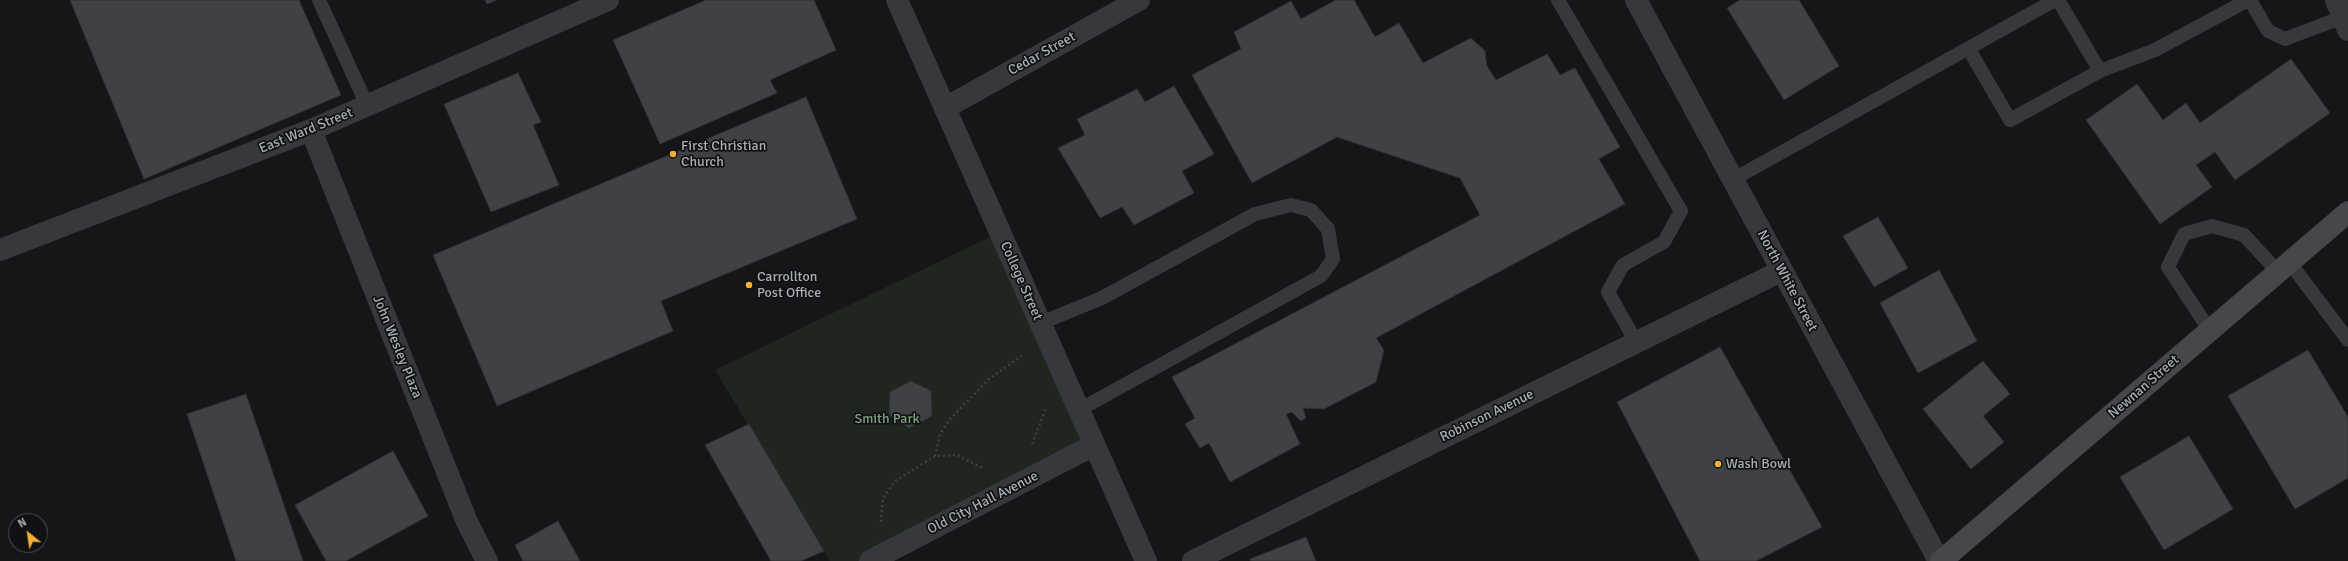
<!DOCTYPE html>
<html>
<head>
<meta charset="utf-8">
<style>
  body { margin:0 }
  #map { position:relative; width:2348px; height:561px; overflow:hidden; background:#161618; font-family:Signika,sans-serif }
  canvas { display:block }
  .north { position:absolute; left:8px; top:513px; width:40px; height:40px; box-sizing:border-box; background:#111113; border:1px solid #4d4f55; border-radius:50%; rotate:330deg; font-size:11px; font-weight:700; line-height:16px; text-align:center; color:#a8adb8 }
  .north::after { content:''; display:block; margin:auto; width:14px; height:18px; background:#f2b134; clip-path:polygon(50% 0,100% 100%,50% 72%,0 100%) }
</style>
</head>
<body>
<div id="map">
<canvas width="2348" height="561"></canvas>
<div class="north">N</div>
</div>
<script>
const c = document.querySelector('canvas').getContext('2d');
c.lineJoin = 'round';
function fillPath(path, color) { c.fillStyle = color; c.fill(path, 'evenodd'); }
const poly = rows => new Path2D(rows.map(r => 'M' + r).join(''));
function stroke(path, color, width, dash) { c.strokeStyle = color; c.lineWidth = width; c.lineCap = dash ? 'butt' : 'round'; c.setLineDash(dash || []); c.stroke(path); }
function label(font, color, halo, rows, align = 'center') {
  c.font = font + ' Signika,sans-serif'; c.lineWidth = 3.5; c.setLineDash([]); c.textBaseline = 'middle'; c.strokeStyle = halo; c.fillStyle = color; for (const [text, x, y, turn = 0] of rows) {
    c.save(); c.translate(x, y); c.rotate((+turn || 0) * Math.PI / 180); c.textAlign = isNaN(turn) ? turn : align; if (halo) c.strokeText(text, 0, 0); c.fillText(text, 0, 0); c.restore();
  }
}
fillPath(poly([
  [1000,232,1094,445,870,561,830,561,715,370]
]), '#1e261f');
const building = poly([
  [70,0,299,0,341,95,144,179,70,0],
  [485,0,497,0,487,4,485,0],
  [706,0,814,0,836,50,770,80,777,93,660,144,613,40,706,0],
  [1336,0,1354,0,1375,37,1399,23,1423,63,1471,38,1485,51,1487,66,1496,80,1547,54,1560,75,1575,68,1620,147,1599,159,1625,204,1376,338,1384,350,1376,382,1324,409,1303,408,1306,418,1301,421,1292,412,1286,414,1300,444,1230,482,1209,443,1200,448,1185,424,1195,418,1172,377,1480,215,1460,178,1337,137,1252,183,1192,75,1241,49,1234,32,1291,1,1301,19,1336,0],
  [1740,0,1799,0,1839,66,1784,100,1727,8,1740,0],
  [2291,59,2330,113,2235,180,2215,152,2196,165,2212,187,2160,224,2086,120,2137,84,2163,120,2186,103,2200,123,2291,59],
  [518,73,541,122,533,125,559,185,491,212,444,104,518,73],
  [1174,86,1214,154,1182,171,1194,193,1134,225,1122,207,1100,218,1058,148,1085,135,1077,119,1137,89,1145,102,1174,86],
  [806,97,857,219,661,301,673,331,497,406,433,255,806,97],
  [1878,217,1908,268,1874,287,1843,236,1878,217],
  [1939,270,1977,341,1918,373,1880,303,1939,270],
  [1720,347,1822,527,1756,561,1700,561,1617,402,1720,347],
  [2308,350,2348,417,2348,478,2295,509,2228,396,2308,350],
  [1983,361,2010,394,1983,416,2004,442,1971,469,1923,409,1983,361],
  [911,381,931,391,932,416,909,428,889,415,890,392,911,381],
  [246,394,303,561,236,561,187,414,246,394],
  [749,424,824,551,801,561,771,561,705,445,749,424],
  [2189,436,2233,509,2164,550,2120,477,2189,436],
  [393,451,428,516,346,561,326,561,295,505,393,451],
  [558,521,580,561,523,561,515,545,558,521],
  [1306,537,1316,561,1251,561,1250,559,1306,537]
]);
fillPath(building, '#404145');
stroke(building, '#303034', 1);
stroke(poly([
  [1032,444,1046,408],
  [935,456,940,434,950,419,988,380,1024,354],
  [881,522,883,498,895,481,935,456,957,455,984,469]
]), '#3d3f44', 2.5, [2, 3]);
stroke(poly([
  [319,0,367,105],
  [1558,0,1681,211,1664,242,1623,265,1608,292,1636,342],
  [2058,0,2100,71],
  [2250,0,2268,31,2285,39,2343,17],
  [1968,48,2010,120,2100,71,2155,50,2248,0],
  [1732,180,2055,0],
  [2290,263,2348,340],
  [1041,323,1102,298,1255,214,1291,205,1311,210,1328,229,1333,259,1321,276,1079,410],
  [2210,331,2168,267,2184,234,2212,226,2244,235,2278,272]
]), '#37383d', 14);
stroke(poly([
  [897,0,1146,561],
  [2336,0,2348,30],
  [945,108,1139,0],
  [311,130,467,522,487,561],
  [0,250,311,130,608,0],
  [870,561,1094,445],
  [1193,561,1781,271]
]), '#37383d', 22);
stroke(poly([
  [1636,0,1939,561]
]), '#37383d', 22);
stroke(poly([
  [1941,561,2348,212]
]), '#45474d', 22);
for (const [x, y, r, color] of [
  [673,154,4,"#f2b134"],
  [749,285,4,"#f2b134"],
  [1718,464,4,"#f2b134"]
]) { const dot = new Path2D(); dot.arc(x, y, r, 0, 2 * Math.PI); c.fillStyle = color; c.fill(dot); stroke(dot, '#111113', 1.5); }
label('14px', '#a8adb8', '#111113', [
  ["Cedar Street",1042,54,-29],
  ["East Ward Street",306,131,-22],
  ["College Street",1021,281,66],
  ["North White Street",1787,281,62],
  ["John Wesley Plaza",397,347,68],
  ["Newnan Street",2144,387,-41],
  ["Robinson Avenue",1487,416,-26],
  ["Old City Hall Avenue",983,503,-27]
]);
label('14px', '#a8adb8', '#111113', [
  ["First Christian",681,146],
  ["Church",681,162],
  ["Carrollton",757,277],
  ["Post Office",757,293],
  ["Wash Bowl",1726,464]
], 'left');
label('14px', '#7fa381', '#111113', [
  ["Smith Park",887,419]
]);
</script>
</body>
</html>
